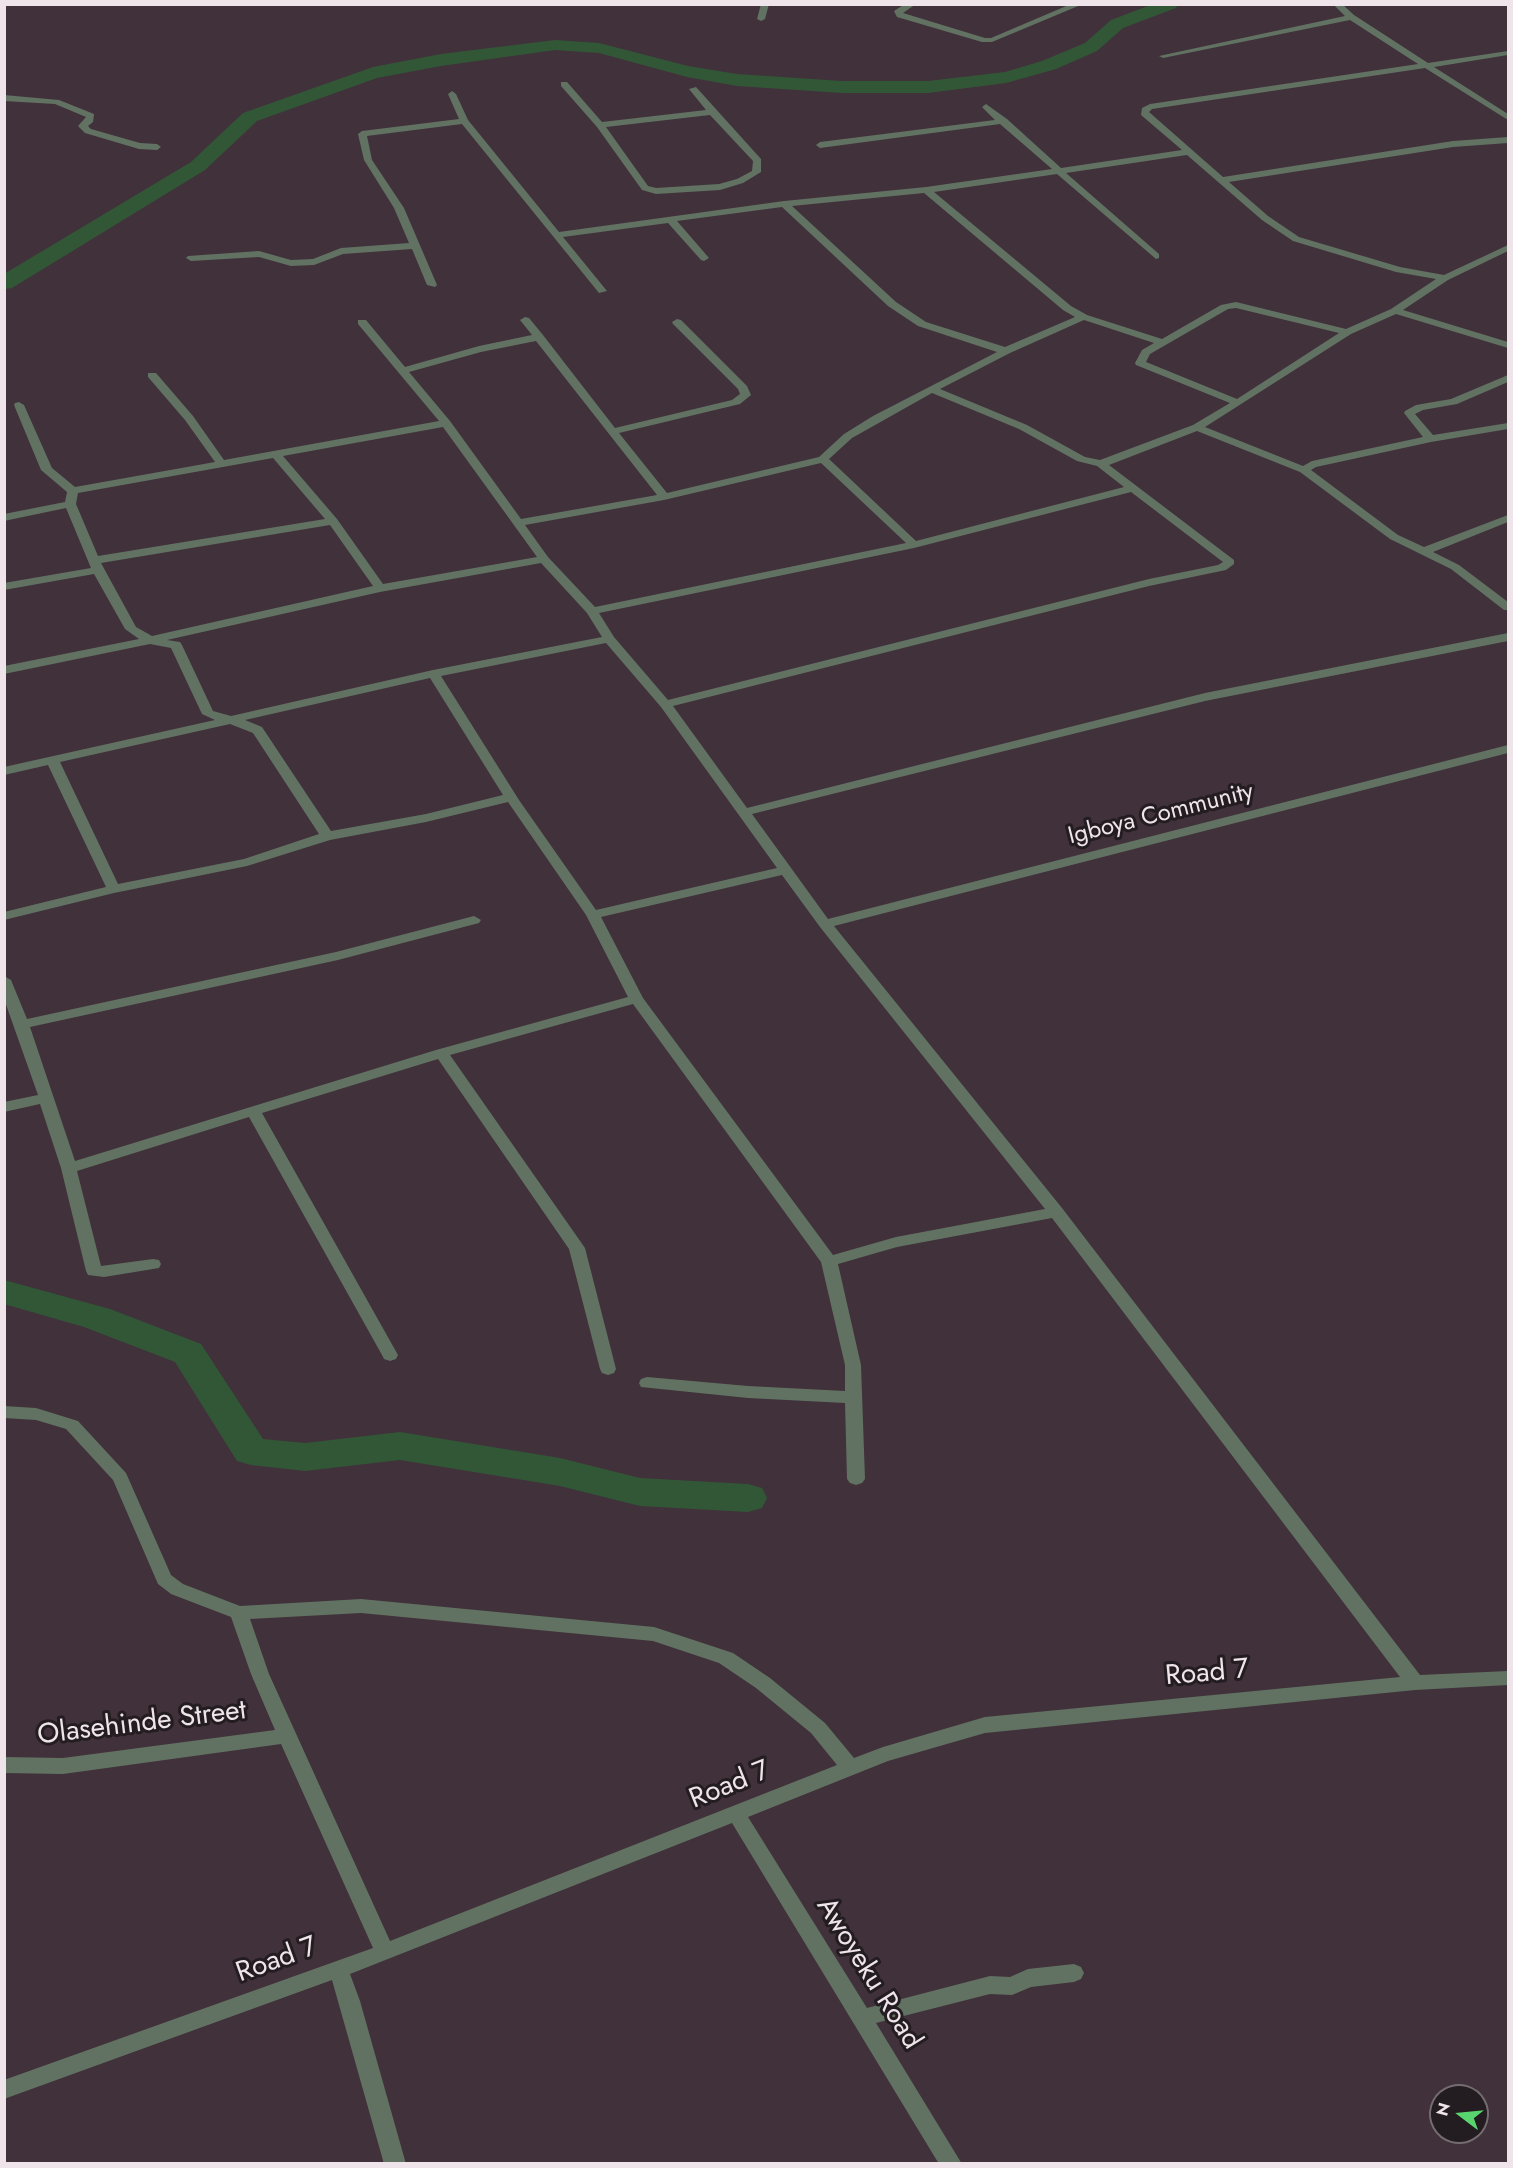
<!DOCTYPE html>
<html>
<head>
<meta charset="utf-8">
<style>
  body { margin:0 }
  #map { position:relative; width:1513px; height:2168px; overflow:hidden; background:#41313b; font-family:Jost,sans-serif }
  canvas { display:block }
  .frame { position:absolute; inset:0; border:6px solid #eee4ea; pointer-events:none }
  .north { position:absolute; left:1429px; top:2084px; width:60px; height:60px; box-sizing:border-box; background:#231c20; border:2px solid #746c71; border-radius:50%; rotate:286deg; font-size:16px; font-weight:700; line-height:24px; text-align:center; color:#eee4ea }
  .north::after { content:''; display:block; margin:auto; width:21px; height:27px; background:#59d56f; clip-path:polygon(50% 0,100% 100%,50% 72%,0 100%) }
</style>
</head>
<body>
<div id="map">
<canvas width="1513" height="2168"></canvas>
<div class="frame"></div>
<div class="north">N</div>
</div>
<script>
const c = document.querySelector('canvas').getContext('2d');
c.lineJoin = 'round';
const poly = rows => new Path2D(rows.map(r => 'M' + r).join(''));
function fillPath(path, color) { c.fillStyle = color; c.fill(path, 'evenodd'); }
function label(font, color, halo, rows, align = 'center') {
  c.font = font + ' Jost,sans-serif'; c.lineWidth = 6; c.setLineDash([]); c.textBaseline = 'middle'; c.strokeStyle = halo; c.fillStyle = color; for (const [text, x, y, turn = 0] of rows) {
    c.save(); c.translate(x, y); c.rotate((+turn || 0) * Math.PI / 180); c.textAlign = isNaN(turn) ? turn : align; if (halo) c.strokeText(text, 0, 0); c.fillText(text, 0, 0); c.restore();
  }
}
fillPath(poly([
  [1153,4,1178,4,1176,8,1123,28,1097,51,1056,69,1006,83,928,93,842,93,737,86,687,77,599,53,555,50,441,66,377,78,257,121,205,170,12,288,4,289,4,274,191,162,243,113,373,67,441,54,555,40,599,43,688,66,737,74,842,81,928,81,1005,72,1042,61,1085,43,1111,20,1153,4],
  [4,1280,110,1309,201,1344,263,1439,305,1443,400,1432,560,1458,640,1478,748,1484,762,1488,767,1498,762,1508,748,1512,640,1506,560,1486,400,1460,305,1471,251,1465,237,1461,175,1362,84,1327,4,1304,4,1280]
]), '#325737');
fillPath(poly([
  [4,95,59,100,94,114,93,122,88,126,91,129,140,143,157,144,161,147,157,150,139,149,85,133,78,126,86,117,55,104,4,101,4,95]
]), '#617262');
fillPath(poly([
  [761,4,769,4,765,19,761,21,757,19,761,4],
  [905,4,916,4,903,13,985,38,991,38,1071,4,1083,4,992,42,982,42,897,17,894,11,905,4],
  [1333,4,1342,4,1354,15,1428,63,1508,51,1508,55,1434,67,1508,114,1508,120,1425,68,1152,109,1149,112,1223,177,1453,141,1508,137,1508,143,1453,147,1229,182,1268,216,1299,237,1400,267,1444,275,1508,245,1508,251,1448,280,1403,310,1508,342,1508,348,1396,314,1351,334,1205,427,1303,466,1312,461,1423,437,1404,413,1405,411,1416,405,1451,399,1508,375,1508,382,1457,404,1423,410,1415,414,1433,435,1508,423,1508,429,1431,442,1316,467,1311,470,1398,535,1424,547,1508,515,1508,522,1433,552,1459,565,1508,602,1508,610,1504,610,1451,569,1390,539,1300,472,1197,431,1109,465,1234,560,1234,564,1226,570,1149,586,673,706,747,808,1205,693,1508,633,1508,641,1205,701,752,814,828,919,1508,745,1508,753,834,926,1062,1208,1420,1675,1508,1671,1508,1685,1415,1690,985,1733,888,1761,748,1817,867,2008,990,1976,1010,1977,1028,1969,1074,1964,1081,1967,1084,1973,1081,1979,1074,1982,1031,1987,1012,1995,990,1994,876,2023,962,2164,939,2164,732,1823,350,1974,360,2001,406,2164,384,2164,332,1980,4,2099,4,2080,373,1948,281,1744,63,1774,4,1773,4,1757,63,1758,275,1730,251,1674,231,1617,171,1594,158,1584,113,1480,66,1429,36,1420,4,1418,4,1406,36,1408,78,1421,126,1473,171,1575,183,1584,240,1606,361,1599,654,1627,733,1653,770,1678,825,1723,854,1758,883,1747,985,1717,1400,1677,1052,1218,897,1247,838,1264,861,1365,865,1479,862,1483,856,1485,850,1483,847,1479,845,1403,748,1398,641,1387,639,1383,641,1379,647,1377,748,1386,845,1391,845,1365,821,1262,633,1004,450,1055,585,1248,616,1369,614,1373,608,1375,602,1373,600,1369,569,1249,438,1059,262,1113,398,1355,396,1359,390,1361,384,1359,382,1355,249,1117,77,1171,101,1266,153,1259,159,1260,161,1264,159,1268,153,1269,104,1277,88,1275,86,1271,61,1168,40,1104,4,1112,4,1102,38,1095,4,999,4,976,11,980,27,1019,336,952,474,916,481,920,479,923,338,960,30,1027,75,1161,436,1050,628,997,586,915,508,802,426,822,330,840,247,866,114,893,4,920,4,912,106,887,48,765,4,775,4,767,215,720,202,714,171,648,150,644,4,674,4,666,139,639,125,629,94,574,4,590,4,583,91,568,66,508,4,521,4,514,65,502,67,492,41,470,14,405,15,403,19,402,24,405,52,468,75,487,215,462,185,420,148,377,148,373,156,373,193,416,224,460,439,421,358,324,358,320,366,320,405,367,479,346,532,335,520,320,525,317,529,318,543,335,615,428,732,400,740,394,738,389,673,324,672,322,677,319,681,320,747,386,751,395,740,404,619,433,667,493,819,457,844,434,873,416,997,352,918,326,888,306,782,207,677,221,709,258,704,261,701,260,668,223,563,237,607,291,599,293,462,124,367,136,372,160,404,208,437,285,435,287,427,285,412,249,343,254,314,265,291,266,259,257,191,261,186,258,188,256,259,251,291,260,313,259,341,248,409,243,394,208,364,160,358,134,362,131,459,119,448,94,452,91,456,94,468,120,559,232,784,201,926,187,1052,169,1000,124,820,148,816,145,820,142,995,120,982,107,986,104,1007,119,1061,168,1182,150,1141,115,1142,108,1150,104,1418,64,1350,20,1163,58,1159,56,1345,16,1333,4],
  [1187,155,1262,220,1293,241,1396,272,1436,279,1391,309,1346,329,1236,302,1221,305,1162,339,1087,315,1071,306,934,192,1057,174,1156,259,1159,258,1159,254,1066,173,1187,155],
  [924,193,1063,310,1075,317,1005,347,926,322,896,302,792,206,924,193],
  [1236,308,1339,333,1237,399,1146,362,1150,354,1228,309,1236,308],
  [1084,320,1154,343,1142,350,1135,363,1136,365,1230,403,1193,425,1100,460,1085,457,1027,425,940,389,1010,353,1084,320],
  [536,341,657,495,521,519,450,421,409,372,481,352,536,341],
  [932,393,1019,429,1077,461,1097,466,1124,487,916,541,829,459,852,438,932,393],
  [443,427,537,557,383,584,337,519,283,456,443,427],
  [273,458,325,519,98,556,76,504,78,493,273,458],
  [821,463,906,543,595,607,548,557,525,525,664,500,821,463],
  [1131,492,1223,562,1218,565,1149,579,668,700,614,637,599,613,914,548,1131,492],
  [330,525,373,586,152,636,136,627,101,563,330,525],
  [541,563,587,613,602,637,433,670,231,716,213,711,182,645,180,642,167,640,380,592,541,563],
  [606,643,661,707,777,868,596,910,519,800,441,676,606,643],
  [430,678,503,795,426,814,331,831,262,727,245,720,430,678],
  [230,724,253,733,319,834,244,859,118,884,60,762,230,724],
  [782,875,820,927,1045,1209,896,1237,833,1255,643,998,601,917,782,875],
  [361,1613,653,1641,719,1663,756,1688,811,1733,837,1765,390,1941,269,1674,250,1619,361,1613],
  [561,82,567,82,602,122,706,110,689,89,696,87,761,159,761,172,743,183,720,190,656,194,642,190,597,127,561,86,561,82],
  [710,115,753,161,752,171,737,179,719,184,656,188,648,186,606,127,710,115]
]), '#617262');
label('24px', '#eee4ea', '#231c20', [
  ["Igboya Community",1161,815,-14]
]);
label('28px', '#eee4ea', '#231c20', [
  ["Road 7",1207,1674,-5],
  ["Olasehinde Street",142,1724,-7],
  ["Road 7",730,1786,-22],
  ["Road 7",277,1961,-20],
  ["Awoyeku Road",868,1974,58]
]);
</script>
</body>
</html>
